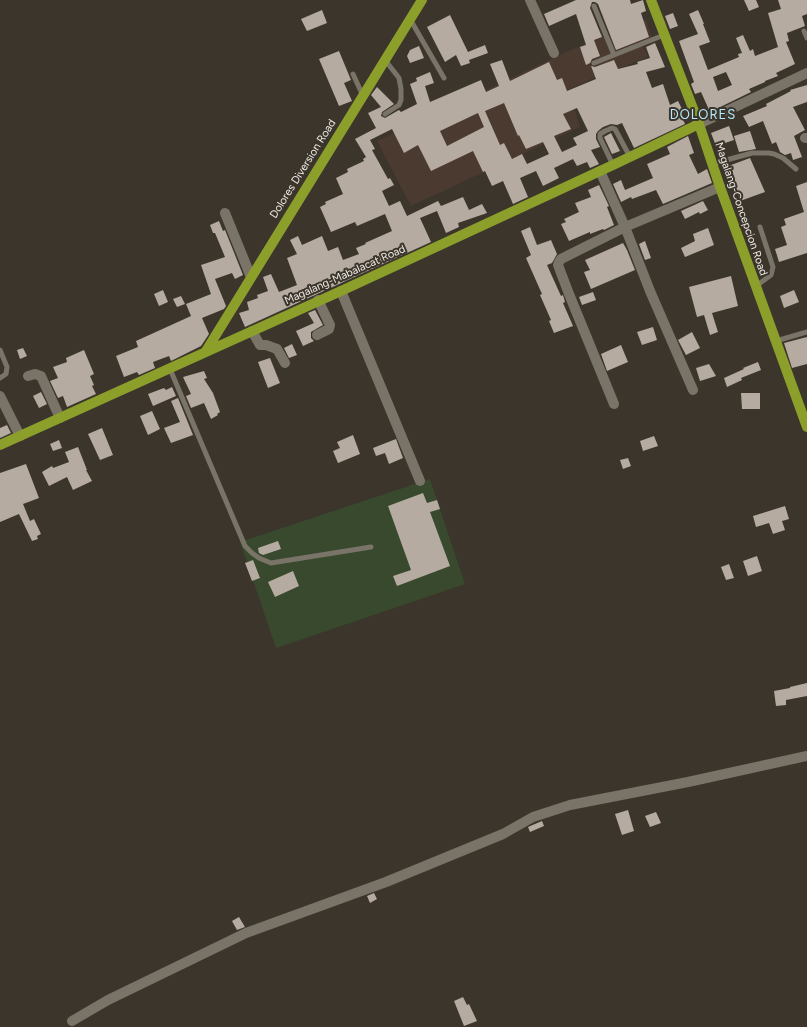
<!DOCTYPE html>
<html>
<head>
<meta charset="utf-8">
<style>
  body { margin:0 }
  canvas { display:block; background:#3b352b }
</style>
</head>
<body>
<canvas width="807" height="1027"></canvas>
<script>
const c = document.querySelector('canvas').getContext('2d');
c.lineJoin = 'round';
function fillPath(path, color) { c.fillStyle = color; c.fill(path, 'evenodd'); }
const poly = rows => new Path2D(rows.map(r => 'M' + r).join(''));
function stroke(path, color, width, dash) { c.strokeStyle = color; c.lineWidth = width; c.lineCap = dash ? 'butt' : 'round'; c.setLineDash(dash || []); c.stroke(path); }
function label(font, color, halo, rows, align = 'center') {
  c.font = font + ' Figtree,sans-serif'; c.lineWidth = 4; c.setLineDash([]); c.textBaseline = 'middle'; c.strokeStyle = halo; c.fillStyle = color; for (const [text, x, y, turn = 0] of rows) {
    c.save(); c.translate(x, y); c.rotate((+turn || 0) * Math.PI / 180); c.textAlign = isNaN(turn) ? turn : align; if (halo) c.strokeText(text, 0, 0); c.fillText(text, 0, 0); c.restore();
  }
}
fillPath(poly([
  [646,20,653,41,643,46,648,57,589,80,568,90,580,127,411,206,377,141,573,49]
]), '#4b3a30');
fillPath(poly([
  [430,479,465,584,276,648,240,542]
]), '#38492d');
fillPath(poly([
  [576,0,630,0,631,4,643,0,646,11,641,13,649,37,616,50,598,4,595,2,592,2,590,8,602,37,594,40,600,56,592,59,590,63,586,65,580,47,586,45,576,14,549,26,544,14],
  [744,0,756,0,759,7,749,11],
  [778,0,807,0,807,14,802,16,805,26,787,33,789,41,786,42,795,64,776,73,778,76,765,81,765,82,749,89,751,92,710,112,701,92,695,94,691,84,694,82,679,41,698,34,689,14,698,10,704,24,703,24,710,42,699,46,708,70,739,57,738,54,742,53,736,38,743,35,750,51,753,49,755,56,778,47,768,13,781,9],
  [726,72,732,85,718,91,713,77],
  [322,10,327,23,307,31,301,19],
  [673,13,678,26,670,29,665,16],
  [450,15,468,52,485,45,488,53,469,60,470,63,461,66,456,55,445,62,427,27],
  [655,43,665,67,646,72,652,88,663,84,670,105,678,101,683,111,680,113,685,124,634,148,622,123,617,125,611,124,603,127,598,131,596,134,596,139,600,147,591,150,599,164,590,168,587,162,577,166,573,159,554,168,559,178,543,186,536,171,520,178,528,197,513,204,503,181,492,186,485,171,483,172,473,151,431,171,418,145,404,153,392,129,370,140,375,149,372,150,388,179,390,178,394,185,382,191,389,206,400,201,407,216,438,201,441,206,463,197,469,210,482,204,487,213,458,223,459,227,446,233,437,211,420,218,431,242,245,327,239,313,249,310,247,302,258,298,257,295,268,291,263,277,271,274,279,292,297,285,287,258,297,254,290,240,298,236,302,245,322,236,328,251,338,247,343,260,359,254,356,248,366,244,365,243,392,231,385,214,357,226,355,222,331,232,320,207,326,204,325,202,343,194,336,178,348,172,347,169,364,161,363,159,366,157,355,139,376,128,368,113,381,107,371,95,377,87,394,104,382,112,381,116,385,118,399,110,401,112,417,104,410,84,417,81,416,78,430,72,434,83,425,86,430,102,481,80,486,92,499,86,490,64,502,60,510,81,549,62,557,80,562,78,567,91,596,79,591,66,595,67,614,60,618,69,638,64,637,62,650,58,646,47],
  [504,103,518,136,519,135,526,149,543,142,549,154,527,164,522,154,512,159,504,143,500,145,485,111],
  [577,108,588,131,573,138,577,145,562,152,554,136,571,129,563,114],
  [478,113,484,127,447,146,440,131],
  [419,46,424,58,410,63,407,56,410,50],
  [339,51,351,80,344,83,352,101,339,106,319,59],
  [807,85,807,102,793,107,805,130,794,136,802,157,793,160,791,153,785,155,780,152,776,142,772,144,763,121,749,127,743,116,767,106,766,104,791,91,790,90],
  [729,126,734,140,716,146,711,133],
  [750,131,756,149,739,152,734,136],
  [611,133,620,151,612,154,604,137],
  [688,136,694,153,689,155,698,174,707,169,712,183,663,204,656,190,632,199,631,197,621,202,613,184,621,180,625,190,653,178,647,164,670,154,667,147],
  [750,158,765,192,740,201,733,182,729,184,723,168],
  [807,182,807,253,779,262,775,249,787,245,781,227,786,225,784,219,804,212,796,186],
  [599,185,609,206,607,207,614,225,604,230,603,229,590,234,590,232,569,241,561,224,566,222,564,219,579,212,575,203,591,197,588,190],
  [703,201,708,210,700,214,699,212,685,219,681,211],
  [219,221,223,231,225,230,243,275,235,279,232,273,215,279,226,306,224,309,202,318,209,334,201,346,171,361,169,356,153,362,155,368,139,375,137,372,124,377,116,356,138,347,136,341,191,316,186,304,211,294,201,265,225,257,215,233,213,233,210,225],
  [530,227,537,245,551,240,557,254,552,263,547,265,561,296,563,295,565,302,563,303,573,326,554,333,549,321,551,320,540,295,542,294,526,258,531,255,521,231],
  [708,228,714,245,685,257,681,248,695,241,693,234],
  [645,241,651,258,645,260,639,244],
  [623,243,627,250,635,270,591,289,584,272,590,270,585,260],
  [731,276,738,306,712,313,718,332,710,335,704,315,697,317,689,287],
  [163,290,168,302,159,306,154,294],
  [794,290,799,302,784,308,780,296],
  [593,292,596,300,582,305,579,297],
  [181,296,185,304,177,307,173,299],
  [315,310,323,325,311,332,311,338,314,341,303,346,296,331,314,323,308,313],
  [653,327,657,340,642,345,637,332],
  [692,332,700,348,686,355,678,340],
  [807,337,807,364,792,368,784,343],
  [292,344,297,355,289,358,284,348],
  [621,345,628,362,607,371,601,354],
  [23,348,27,356,20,359,17,350],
  [84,350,94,374,90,376,94,385,92,386,96,394,67,407,63,396,58,398,50,381,58,378,53,367,67,362,66,358],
  [270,358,280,383,268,388,258,362],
  [758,362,761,370,741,378,742,380,727,387,724,378,744,369,743,368],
  [709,364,716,376,700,381,696,368],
  [204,371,207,378,204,379,213,393,220,412,217,414,218,415,211,419,204,403,191,408,186,396,191,394,183,377],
  [172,387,176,396,153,406,148,394,164,388,166,390],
  [41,392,47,404,39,408,33,396],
  [741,393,760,393,760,409,742,409],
  [178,398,193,435,171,443,164,428,180,422,171,401],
  [152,411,160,429,148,435,140,416],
  [7,425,11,433,0,438,0,428],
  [102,428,113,455,100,460,88,434],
  [353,435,360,454,338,463,333,451,340,448,337,442],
  [654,436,658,446,643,451,640,441],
  [396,439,403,458,389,464,385,453,376,456,373,448],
  [59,440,62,448,53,451,50,444],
  [78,447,87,470,86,470,92,481,73,490,67,477,49,486,42,472,52,466,53,468,69,462,65,452],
  [628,458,631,466,623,469,620,460],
  [26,464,39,498,23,504,30,521,34,519,41,534,37,536,38,539,32,541,19,514,0,522,0,473],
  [423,493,427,503,437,500,440,509,430,512,450,566,397,586,393,576,411,570,388,506],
  [785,506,789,519,782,521,785,530,773,534,769,523,756,527,753,516],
  [278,541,281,549,263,555,259,553,258,548],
  [757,556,762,571,748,576,743,561],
  [253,560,260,578,252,581,245,563],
  [729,564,734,578,726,580,721,567],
  [293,571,299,586,275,597,268,582],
  [807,683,807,696,786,700,786,705,776,706,774,691,790,688,790,687],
  [628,810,634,831,622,835,615,814],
  [656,812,661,823,650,827,645,816],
  [542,821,544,826,530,832,528,827],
  [374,893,377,899,370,903,367,896],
  [239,917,245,927,237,930,232,921],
  [463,997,467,1005,469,1004,477,1021,464,1026,454,1001]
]), '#b5aba1');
stroke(poly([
  [594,6,614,55],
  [410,19,444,78],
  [804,31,807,38],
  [385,60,399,78,401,89,401,100,399,105,385,114],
  [594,63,664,35],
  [353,74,363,96],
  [712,164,752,153,769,153,774,154,783,158,796,169],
  [613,165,600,138,600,134,605,131,612,128,615,129,630,157],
  [756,286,771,275,773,267,760,227],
  [776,341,807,332],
  [0,350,7,367,6,374,0,378],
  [170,369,245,546,252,553,259,558,271,563,371,547]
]), '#797368', 5);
stroke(poly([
  [530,0,554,53],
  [805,138,807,138],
  [600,171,625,227,650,291,693,390],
  [225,213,251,277],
  [341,291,420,481],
  [252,331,260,345,266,345,277,349,285,363],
  [317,335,329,329,330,325,318,300],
  [28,376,35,374,41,376,60,418],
  [0,396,20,436],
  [614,404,569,294,558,265,559,262,561,259,625,227,720,187],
  [72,1021,108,1000,246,933,386,882,503,834,533,817,570,805,688,782,807,756]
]), '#797368', 10);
stroke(poly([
  [699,124,807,73]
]), '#797368', 10);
stroke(poly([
  [651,0,699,124,720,187,807,427],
  [206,351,422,0],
  [0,445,341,291,613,165,699,124]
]), '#8c9f2b', 10);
label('11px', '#efebe5', '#3b352b', [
  ["Dolores Diversion Road",303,169,-58],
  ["Magalang-Concepcion Road",741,209,71],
  ["Magalang-Mabalacat Road",345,275,-24]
]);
c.letterSpacing = '1px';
label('13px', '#b3e9fb', '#3b352b', [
  ["DOLORES",703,115]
]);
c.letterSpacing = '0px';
</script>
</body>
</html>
